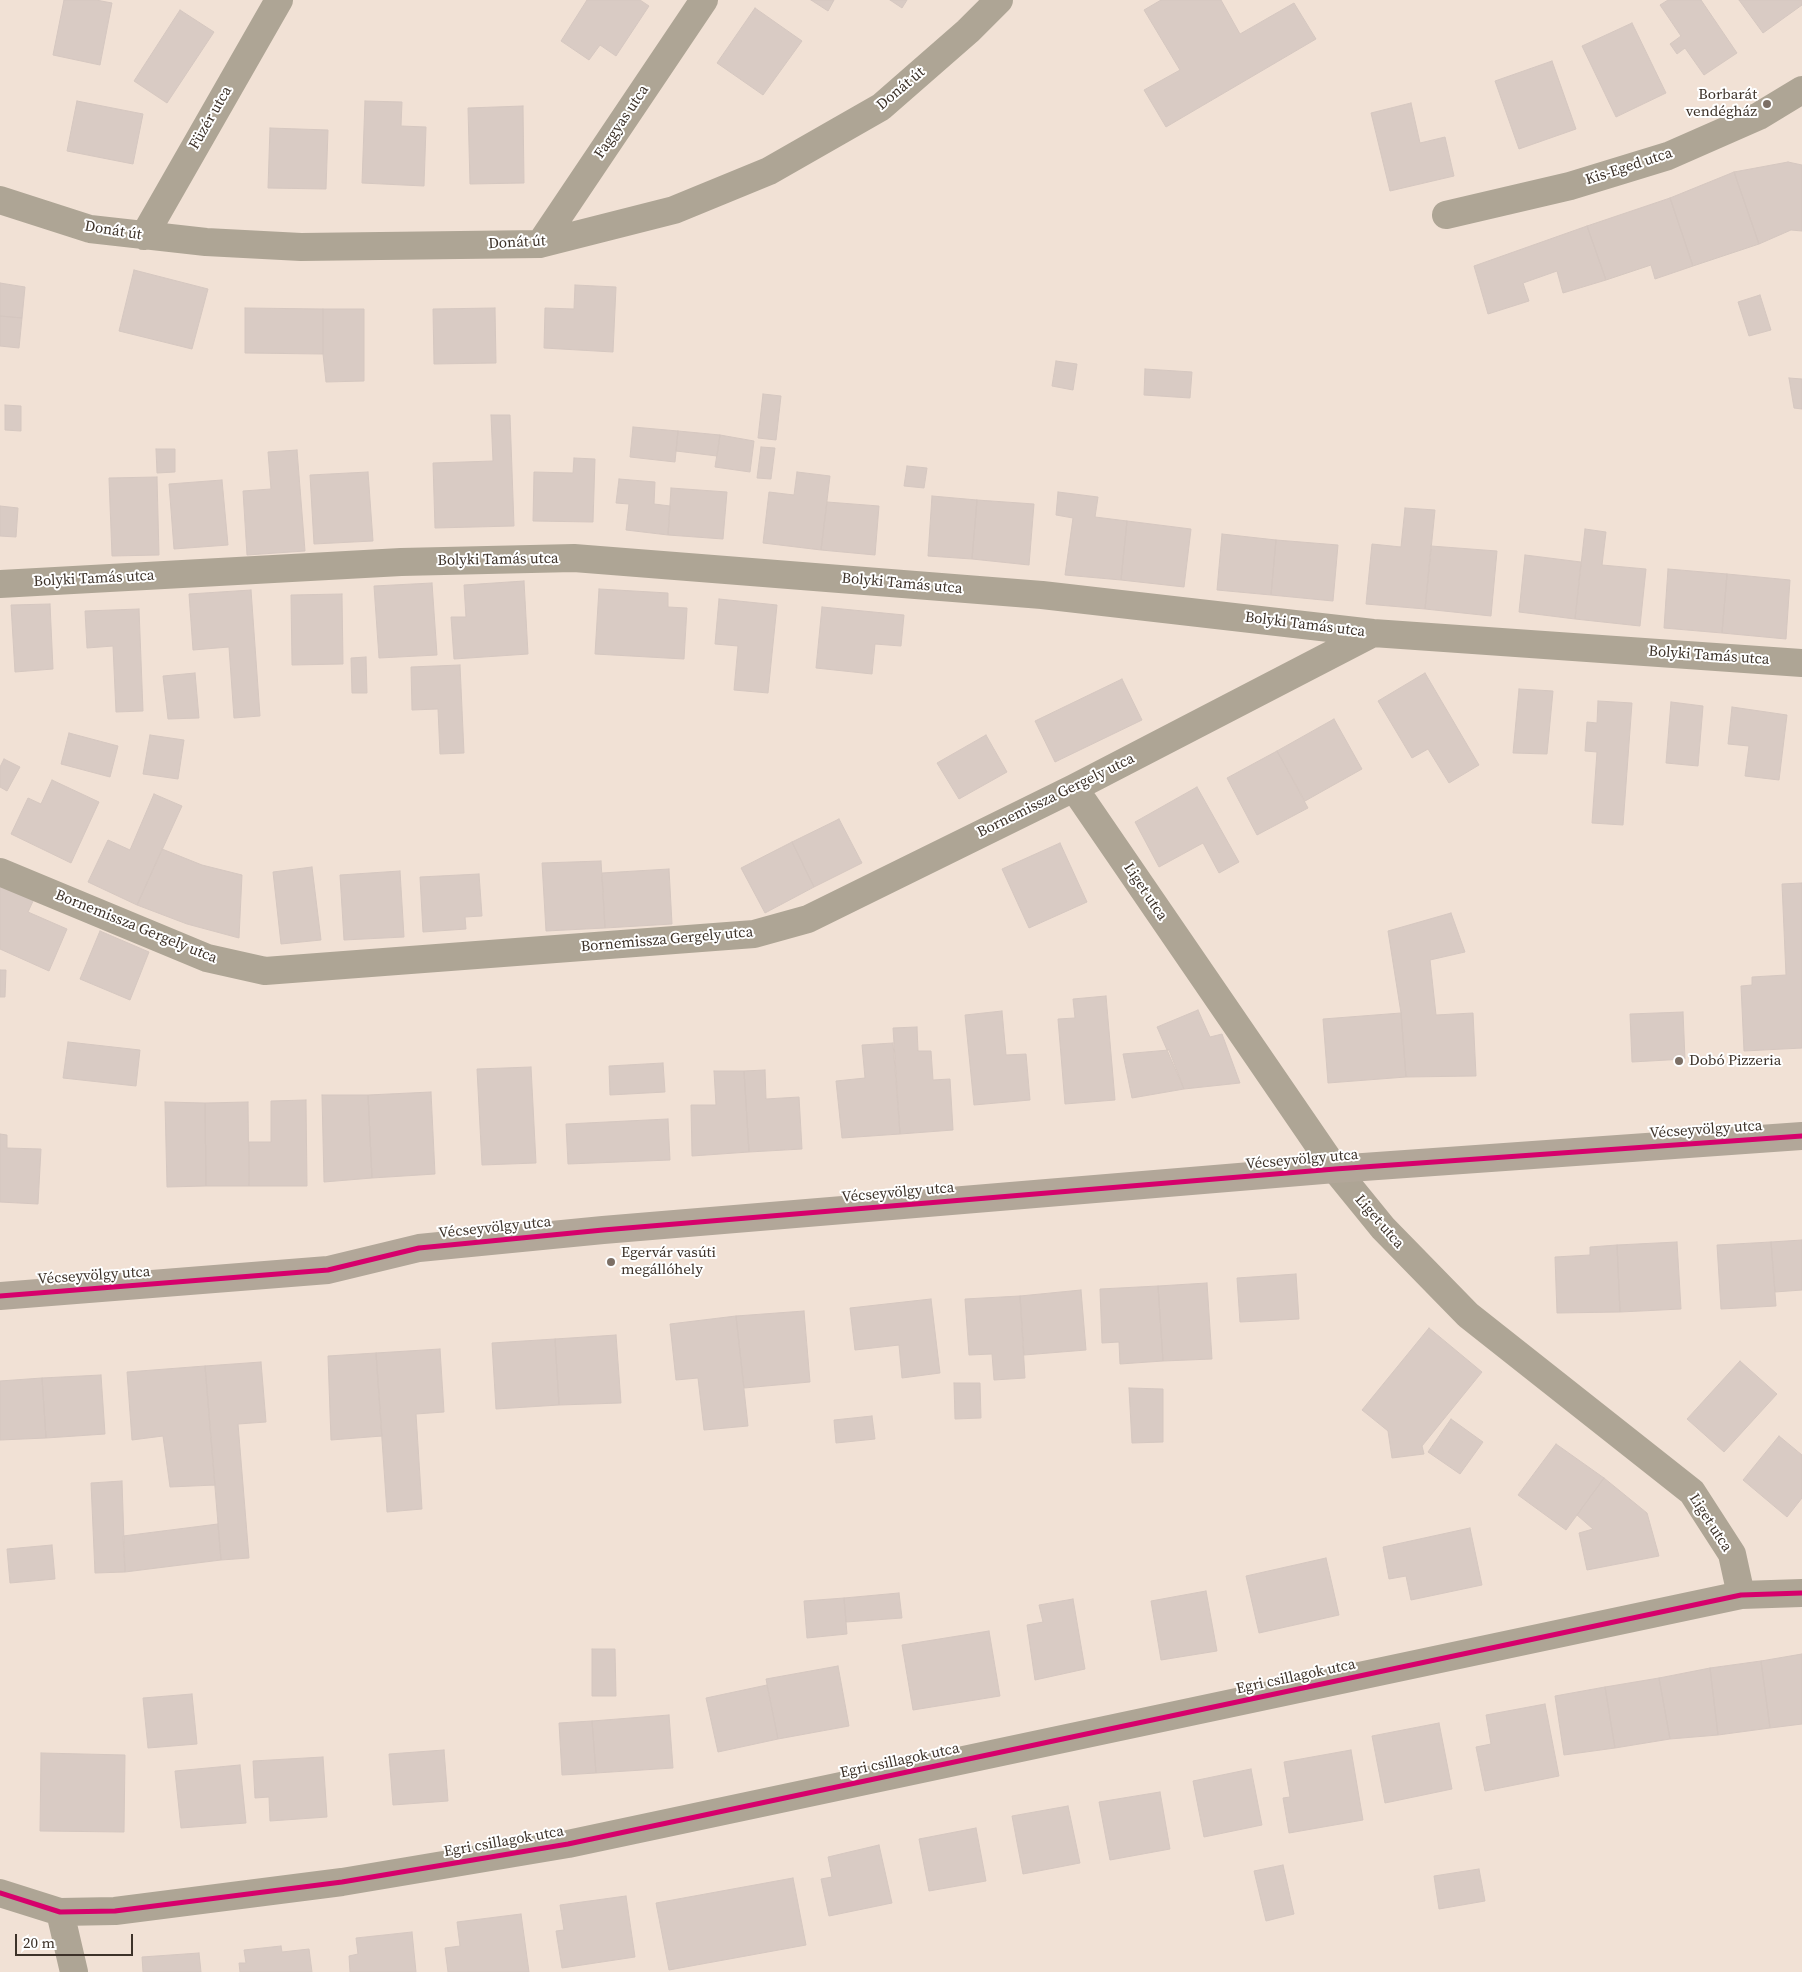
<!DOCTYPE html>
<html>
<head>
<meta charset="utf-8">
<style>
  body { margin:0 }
  #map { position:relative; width:1802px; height:1972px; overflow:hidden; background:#f1e1d5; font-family:"Source Serif 4",serif }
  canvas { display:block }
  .scale { position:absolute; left:15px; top:1934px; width:118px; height:22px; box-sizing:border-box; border:2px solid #3d3229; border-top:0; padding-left:6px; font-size:15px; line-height:18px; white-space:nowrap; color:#3d3229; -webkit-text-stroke:4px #fff; paint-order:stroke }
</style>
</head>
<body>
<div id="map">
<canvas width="1802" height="1972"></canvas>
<div class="scale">20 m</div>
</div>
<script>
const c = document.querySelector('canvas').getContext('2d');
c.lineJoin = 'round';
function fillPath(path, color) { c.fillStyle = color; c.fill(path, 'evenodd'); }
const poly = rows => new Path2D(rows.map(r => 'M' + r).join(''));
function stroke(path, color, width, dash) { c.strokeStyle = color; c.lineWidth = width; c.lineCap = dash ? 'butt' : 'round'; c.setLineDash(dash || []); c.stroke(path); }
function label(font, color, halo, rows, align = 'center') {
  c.font = font + ' "Source Serif 4",serif'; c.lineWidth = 4; c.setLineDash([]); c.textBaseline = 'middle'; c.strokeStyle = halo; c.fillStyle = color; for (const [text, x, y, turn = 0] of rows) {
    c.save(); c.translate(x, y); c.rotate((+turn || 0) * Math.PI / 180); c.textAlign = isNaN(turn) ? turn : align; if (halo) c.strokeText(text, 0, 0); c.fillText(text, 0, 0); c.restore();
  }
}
const building = poly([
  [64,0,96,0,112,3,100,65,53,55,64,0],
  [587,0,640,0,649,6,616,56,600,45,589,60,561,41,587,0],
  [811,0,834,0,828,11,811,0],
  [890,0,907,0,902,8,890,0],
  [1161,0,1221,0,1240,34,1294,3,1316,39,1166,127,1144,90,1180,70,1144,10,1161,0],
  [1668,0,1701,0,1737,53,1704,75,1685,48,1677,54,1670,44,1681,36,1660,5,1668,0],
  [1739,0,1802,0,1802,5,1763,33,1739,0],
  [755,8,802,41,763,95,717,63,755,8],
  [180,10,214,32,167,103,134,81,180,10],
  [1632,23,1666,93,1616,117,1582,46,1632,23],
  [1552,61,1576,129,1519,149,1495,81,1552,61],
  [77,101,143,114,133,164,67,151,77,101],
  [365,101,402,102,401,126,426,127,424,186,362,183,365,101],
  [1411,103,1420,143,1445,137,1454,176,1390,191,1371,113,1411,103],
  [523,106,524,183,470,184,468,108,523,106],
  [270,128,328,130,326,189,268,188,270,128],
  [1788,162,1802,165,1802,231,1791,230,1759,244,1734,172,1788,162],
  [1734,172,1759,244,1693,266,1670,198,1734,172],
  [1670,198,1693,266,1655,279,1651,265,1606,280,1587,226,1670,198],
  [1587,226,1606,280,1563,293,1557,271,1523,283,1529,301,1488,314,1474,266,1587,226],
  [134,270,208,289,192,349,119,331,134,270],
  [0,283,25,287,22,318,0,316,0,283],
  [575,285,616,287,613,352,544,348,545,308,574,309,575,285],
  [1760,295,1771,330,1749,336,1738,302,1760,295],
  [245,308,323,309,323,354,245,353,245,308],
  [495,308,496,363,434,364,433,309,495,308],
  [323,309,364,309,364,381,326,382,323,354,323,309],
  [0,316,22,318,19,348,0,346,0,316],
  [1056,361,1077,364,1073,390,1052,386,1056,361],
  [1145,369,1192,372,1190,398,1144,395,1145,369],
  [1789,378,1802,379,1802,409,1794,408,1789,378],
  [763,394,781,396,776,440,758,438,763,394],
  [5,405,21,406,21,431,5,430,5,405],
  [491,415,510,415,514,526,435,528,433,463,493,461,491,415],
  [633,427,678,431,675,462,630,457,633,427],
  [678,431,720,435,717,456,676,451,678,431],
  [720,435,754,441,750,472,715,467,720,435],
  [761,447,775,448,771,479,757,478,761,447],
  [156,449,175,449,175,472,157,473,156,449],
  [297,450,305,551,247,555,243,491,271,489,268,452,297,450],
  [574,458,595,459,593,522,533,521,534,472,573,473,574,458],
  [907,466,927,468,924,488,904,486,907,466],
  [368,472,373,541,314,544,310,475,368,472],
  [797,472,830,476,821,550,763,543,769,492,794,495,797,472],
  [157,477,159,555,112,556,109,478,157,477],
  [619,479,655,482,654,504,670,506,668,535,626,530,629,504,616,503,619,479],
  [222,480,228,545,174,549,169,484,222,480],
  [671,488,727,492,723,539,668,535,671,488],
  [1058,492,1098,497,1095,517,1127,521,1121,580,1065,575,1073,518,1056,515,1058,492],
  [932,496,977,500,972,559,928,556,932,496],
  [977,500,1034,504,1029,565,972,559,977,500],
  [827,502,879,506,875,555,821,550,827,502],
  [0,506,18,508,16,537,0,536,0,506],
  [1405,508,1435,510,1425,609,1366,604,1372,544,1401,547,1405,508],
  [1127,521,1191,529,1184,587,1121,580,1127,521],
  [1585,529,1606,532,1602,565,1646,569,1640,626,1575,619,1585,529],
  [1222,534,1276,540,1271,595,1217,590,1222,534],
  [1276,540,1338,545,1333,601,1271,595,1276,540],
  [1431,546,1497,551,1491,616,1425,609,1431,546],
  [1525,555,1581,562,1575,619,1519,612,1525,555],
  [1668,569,1727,574,1722,633,1664,628,1668,569],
  [1727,574,1790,580,1786,639,1722,633,1727,574],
  [524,581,528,654,454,659,451,617,466,617,464,585,524,581],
  [432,583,437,655,379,658,374,586,432,583],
  [599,589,668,593,668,607,687,608,684,659,595,654,599,589],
  [251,590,260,716,234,718,229,647,193,650,189,594,251,590],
  [342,594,343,664,292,665,291,595,342,594],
  [719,599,777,605,768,693,734,690,738,646,715,644,719,599],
  [50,604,53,669,15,672,11,605,50,604],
  [822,607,904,615,901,646,875,644,872,674,816,668,822,607],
  [139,609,143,711,116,712,113,646,87,648,85,611,139,609],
  [366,657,367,693,352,693,351,658,366,657],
  [460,665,464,753,440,754,438,709,412,710,411,667,460,665],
  [195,673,199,718,168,719,163,676,195,673],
  [1425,673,1479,765,1449,783,1428,749,1412,758,1378,701,1425,673],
  [1122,679,1142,720,1055,762,1035,721,1122,679],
  [1519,689,1553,691,1547,754,1513,753,1519,689],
  [1598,701,1632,703,1623,825,1592,823,1597,752,1585,751,1587,722,1597,723,1598,701],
  [1671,702,1703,706,1698,766,1666,763,1671,702],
  [1732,707,1787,715,1779,780,1745,776,1749,746,1728,744,1732,707],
  [1334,719,1362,769,1305,801,1277,751,1334,719],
  [69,733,118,746,110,777,61,764,69,733],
  [150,735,184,740,178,779,143,774,150,735],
  [986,735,1007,772,959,799,937,763,986,735],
  [1277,751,1308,808,1257,835,1227,778,1277,751],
  [4,759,20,767,7,791,0,787,0,767,4,759],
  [52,780,99,802,71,863,11,834,28,798,41,804,52,780],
  [1197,787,1239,862,1219,873,1203,843,1159,867,1135,822,1197,787],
  [154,794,182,806,137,905,88,882,108,840,130,850,154,794],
  [839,819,862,863,814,887,792,842,839,819],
  [792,842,814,887,765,913,741,868,792,842],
  [1060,843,1087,902,1029,928,1002,869,1060,843],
  [162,849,202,865,242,875,239,938,187,924,137,905,162,849],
  [601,861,605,928,546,931,542,863,601,861],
  [312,867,321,940,281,944,273,872,312,867],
  [669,869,672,924,605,928,602,873,669,869],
  [400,871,404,937,344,940,340,875,400,871],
  [479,874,482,916,465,917,466,929,423,932,420,877,479,874],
  [1802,883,1802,1048,1744,1051,1741,986,1752,985,1752,977,1786,975,1782,884,1802,883],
  [0,884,34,899,28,912,67,929,49,971,0,949,0,884],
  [1451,913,1465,952,1430,960,1436,1015,1473,1013,1476,1076,1406,1077,1401,1013,1388,931,1451,913],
  [100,931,149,952,130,1000,80,979,100,931],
  [0,970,6,970,5,997,0,997,0,970],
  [1106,996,1115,1100,1065,1104,1058,1019,1075,1018,1073,999,1106,996],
  [1198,1010,1210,1037,1222,1034,1240,1083,1184,1089,1157,1027,1198,1010],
  [1002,1011,1006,1055,1026,1054,1030,1100,974,1105,965,1015,1002,1011],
  [1683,1012,1685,1059,1632,1062,1630,1014,1683,1012],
  [1401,1013,1406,1077,1328,1083,1323,1019,1401,1013],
  [917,1027,918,1051,931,1051,933,1080,950,1079,953,1130,900,1134,893,1028,917,1027],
  [68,1042,140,1050,136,1086,63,1078,68,1042],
  [893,1043,900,1134,842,1138,836,1081,865,1078,862,1045,893,1043],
  [1169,1050,1184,1089,1132,1098,1123,1054,1169,1050],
  [663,1063,665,1092,610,1095,609,1066,663,1063],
  [531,1067,536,1163,482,1165,477,1069,531,1067],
  [765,1070,766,1099,799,1097,802,1149,749,1152,744,1071,765,1070],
  [714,1071,744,1071,749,1152,692,1156,691,1105,716,1105,714,1071],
  [431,1092,435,1174,372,1178,368,1095,431,1092],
  [322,1095,368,1095,372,1178,324,1182,322,1095],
  [306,1100,307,1186,249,1186,249,1142,271,1142,271,1101,306,1100],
  [165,1102,205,1103,206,1186,167,1187,165,1102],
  [248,1102,249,1186,206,1186,205,1103,248,1102],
  [668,1119,670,1160,568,1164,566,1124,668,1119],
  [0,1134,7,1135,7,1148,41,1149,38,1204,0,1202,0,1134],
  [1802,1240,1802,1290,1775,1292,1771,1242,1802,1240],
  [1677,1242,1681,1309,1620,1312,1617,1245,1677,1242],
  [1771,1242,1776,1306,1721,1309,1717,1245,1771,1242],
  [1617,1245,1620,1312,1557,1313,1555,1257,1590,1255,1590,1247,1617,1245],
  [1296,1274,1299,1319,1240,1322,1237,1278,1296,1274],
  [1207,1283,1212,1359,1163,1361,1158,1286,1207,1283],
  [1158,1286,1163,1361,1120,1364,1119,1342,1102,1343,1100,1289,1158,1286],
  [1081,1290,1086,1350,1024,1355,1020,1296,1081,1290],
  [1020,1296,1025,1378,994,1380,992,1354,969,1355,965,1299,1020,1296],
  [931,1299,940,1373,902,1378,899,1345,855,1350,850,1308,931,1299],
  [804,1311,810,1382,744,1388,736,1316,804,1311],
  [736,1316,748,1426,704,1430,698,1378,676,1380,670,1324,736,1316],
  [1429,1328,1482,1372,1422,1446,1424,1454,1392,1458,1388,1431,1362,1410,1429,1328],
  [616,1335,621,1403,559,1405,555,1339,616,1335],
  [555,1339,559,1405,496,1409,492,1343,555,1339],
  [440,1349,444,1412,416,1414,422,1509,387,1512,376,1353,440,1349],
  [376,1353,382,1436,331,1440,328,1356,376,1353],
  [1740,1361,1777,1394,1724,1452,1687,1419,1740,1361],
  [261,1362,266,1422,238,1424,249,1558,221,1560,205,1366,261,1362],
  [205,1366,215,1485,170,1487,163,1436,132,1440,127,1372,205,1366],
  [101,1375,105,1434,46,1438,42,1378,101,1375],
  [42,1378,46,1438,0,1440,0,1381,42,1378],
  [954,1383,980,1383,981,1418,955,1419,954,1383],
  [1129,1388,1163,1389,1163,1442,1132,1443,1129,1388],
  [872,1416,875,1439,836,1443,834,1420,872,1416],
  [1451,1419,1483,1442,1460,1474,1428,1452,1451,1419],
  [1779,1436,1802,1455,1802,1498,1787,1517,1743,1480,1779,1436],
  [1556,1444,1604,1478,1566,1530,1518,1495,1556,1444],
  [1604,1478,1647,1513,1659,1556,1587,1570,1579,1533,1593,1529,1577,1515,1604,1478],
  [122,1481,125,1572,95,1573,91,1483,122,1481],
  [218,1524,221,1560,125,1572,123,1536,218,1524],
  [1470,1528,1482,1585,1411,1600,1406,1576,1389,1579,1383,1547,1470,1528],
  [52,1545,55,1579,10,1583,7,1549,52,1545],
  [1326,1558,1339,1615,1259,1633,1246,1576,1326,1558],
  [1206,1591,1217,1651,1161,1660,1151,1601,1206,1591],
  [899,1593,902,1618,846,1622,844,1598,899,1593],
  [844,1598,847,1634,807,1638,804,1601,844,1598],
  [1073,1599,1085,1669,1035,1680,1027,1625,1043,1622,1039,1605,1073,1599],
  [989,1631,1000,1696,913,1710,902,1645,989,1631],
  [592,1649,615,1649,616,1696,592,1696,592,1649],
  [1802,1654,1802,1724,1770,1728,1761,1661,1802,1654],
  [1761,1661,1770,1728,1718,1735,1710,1668,1761,1661],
  [838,1666,849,1726,778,1739,766,1679,838,1666],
  [1710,1668,1718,1735,1670,1739,1659,1678,1710,1668],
  [1659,1678,1670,1739,1615,1748,1605,1687,1659,1678],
  [767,1685,778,1739,718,1752,706,1698,767,1685],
  [1605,1687,1615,1748,1564,1755,1555,1696,1605,1687],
  [192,1694,197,1744,148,1748,143,1698,192,1694],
  [1545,1704,1559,1776,1485,1791,1476,1747,1491,1744,1486,1715,1545,1704],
  [669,1715,673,1768,596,1773,592,1721,669,1715],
  [592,1721,596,1773,562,1775,559,1723,592,1721],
  [1439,1723,1452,1789,1385,1803,1372,1736,1439,1723],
  [444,1750,448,1801,393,1805,389,1754,444,1750],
  [1351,1750,1363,1820,1289,1833,1283,1798,1290,1797,1284,1762,1351,1750],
  [41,1753,125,1755,124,1832,40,1831,41,1753],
  [323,1757,327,1817,270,1821,269,1797,255,1798,253,1761,323,1757],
  [240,1765,246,1823,181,1828,175,1771,240,1765],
  [1251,1769,1262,1825,1204,1837,1193,1781,1251,1769],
  [1160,1792,1170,1849,1110,1860,1099,1802,1160,1792],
  [1068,1806,1080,1863,1023,1874,1012,1816,1068,1806],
  [976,1828,986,1881,929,1891,919,1839,976,1828],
  [879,1845,892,1903,829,1916,821,1879,832,1877,828,1857,879,1845],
  [1283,1865,1294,1914,1266,1921,1254,1871,1283,1865],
  [1479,1869,1485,1901,1439,1909,1434,1876,1479,1869],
  [793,1878,806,1945,669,1970,656,1903,793,1878],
  [626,1896,635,1957,562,1968,556,1931,564,1930,560,1905,626,1896],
  [521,1914,529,1972,448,1972,445,1948,460,1946,457,1922,521,1914],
  [412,1932,416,1972,350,1972,349,1956,358,1954,356,1938,412,1932],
  [281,1946,282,1952,309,1949,312,1972,240,1972,239,1963,246,1963,244,1950,281,1946],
  [199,1953,201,1972,143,1972,142,1957,199,1953]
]);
fillPath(building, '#d9cbc4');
stroke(building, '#d5c7c0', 1);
stroke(poly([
  [0,200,90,229,206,242,301,247,540,244,674,210,769,171,881,107,968,31,999,0],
  [1446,215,1570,186,1668,156,1759,116,1802,90],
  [144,236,279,0],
  [540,244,704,0],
  [0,584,401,562,574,558,1042,595,1373,633,1802,663],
  [1074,788,1335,1169,1383,1228,1468,1315,1692,1492,1732,1554,1741,1595],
  [0,872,207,958,265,971,754,934,808,919,1074,788,1373,633],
  [0,1893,60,1912,115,1911,342,1882,568,1844,1741,1595,1802,1593],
  [60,1912,74,1972]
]), '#aea595', 28);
stroke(poly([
  [0,1296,328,1270,419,1248,603,1230,1335,1169,1802,1136]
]), '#b2a799', 28);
stroke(poly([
  [0,1296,328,1270,419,1248,603,1230,1335,1169,1802,1136],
  [0,1893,60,1912,115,1911,342,1882,568,1844,1741,1595,1802,1593]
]), '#d6006c', 5);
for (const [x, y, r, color] of [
  [1767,104,5,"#7c6f65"],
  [1679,1061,5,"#7c6f65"],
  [611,1262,5,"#7c6f65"]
]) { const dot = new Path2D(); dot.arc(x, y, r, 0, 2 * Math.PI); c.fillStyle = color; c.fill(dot); stroke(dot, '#fff', 2); }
label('15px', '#3d3229', '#fff', [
  ["Donát út",901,89,-40],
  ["Füzér utca",211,118,-60],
  ["Faggyas utca",622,122,-56],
  ["Kis-Eged utca",1629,167,-18],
  ["Donát út",113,231,9],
  ["Donát út",517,243,-3],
  ["Bolyki Tamás utca",498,560,-1],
  ["Bolyki Tamás utca",94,579,-3],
  ["Bolyki Tamás utca",902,584,5],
  ["Bolyki Tamás utca",1305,625,7],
  ["Bolyki Tamás utca",1709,656,4],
  ["Bornemissza Gergely utca",1056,796,-26],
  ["Liget utca",1145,892,56],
  ["Bornemissza Gergely utca",136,927,22],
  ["Bornemissza Gergely utca",667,940,-5],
  ["Vécseyvölgy utca",1706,1130,-4],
  ["Vécseyvölgy utca",1302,1160,-5],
  ["Vécseyvölgy utca",898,1193,-5],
  ["Liget utca",1379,1222,49],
  ["Vécseyvölgy utca",495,1228,-6],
  ["Vécseyvölgy utca",94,1276,-4],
  ["Liget utca",1710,1523,57],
  ["Egri csillagok utca",1296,1677,-12],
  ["Egri csillagok utca",900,1761,-12],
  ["Egri csillagok utca",504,1842,-10]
]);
label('15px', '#3d3229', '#fff', [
  ["Borbarát",1757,95,"right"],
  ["vendégház",1757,112,"right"],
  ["Dobó Pizzeria",1689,1061],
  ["Egervár vasúti",621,1253],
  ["megállóhely",621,1270]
], 'left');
</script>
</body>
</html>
